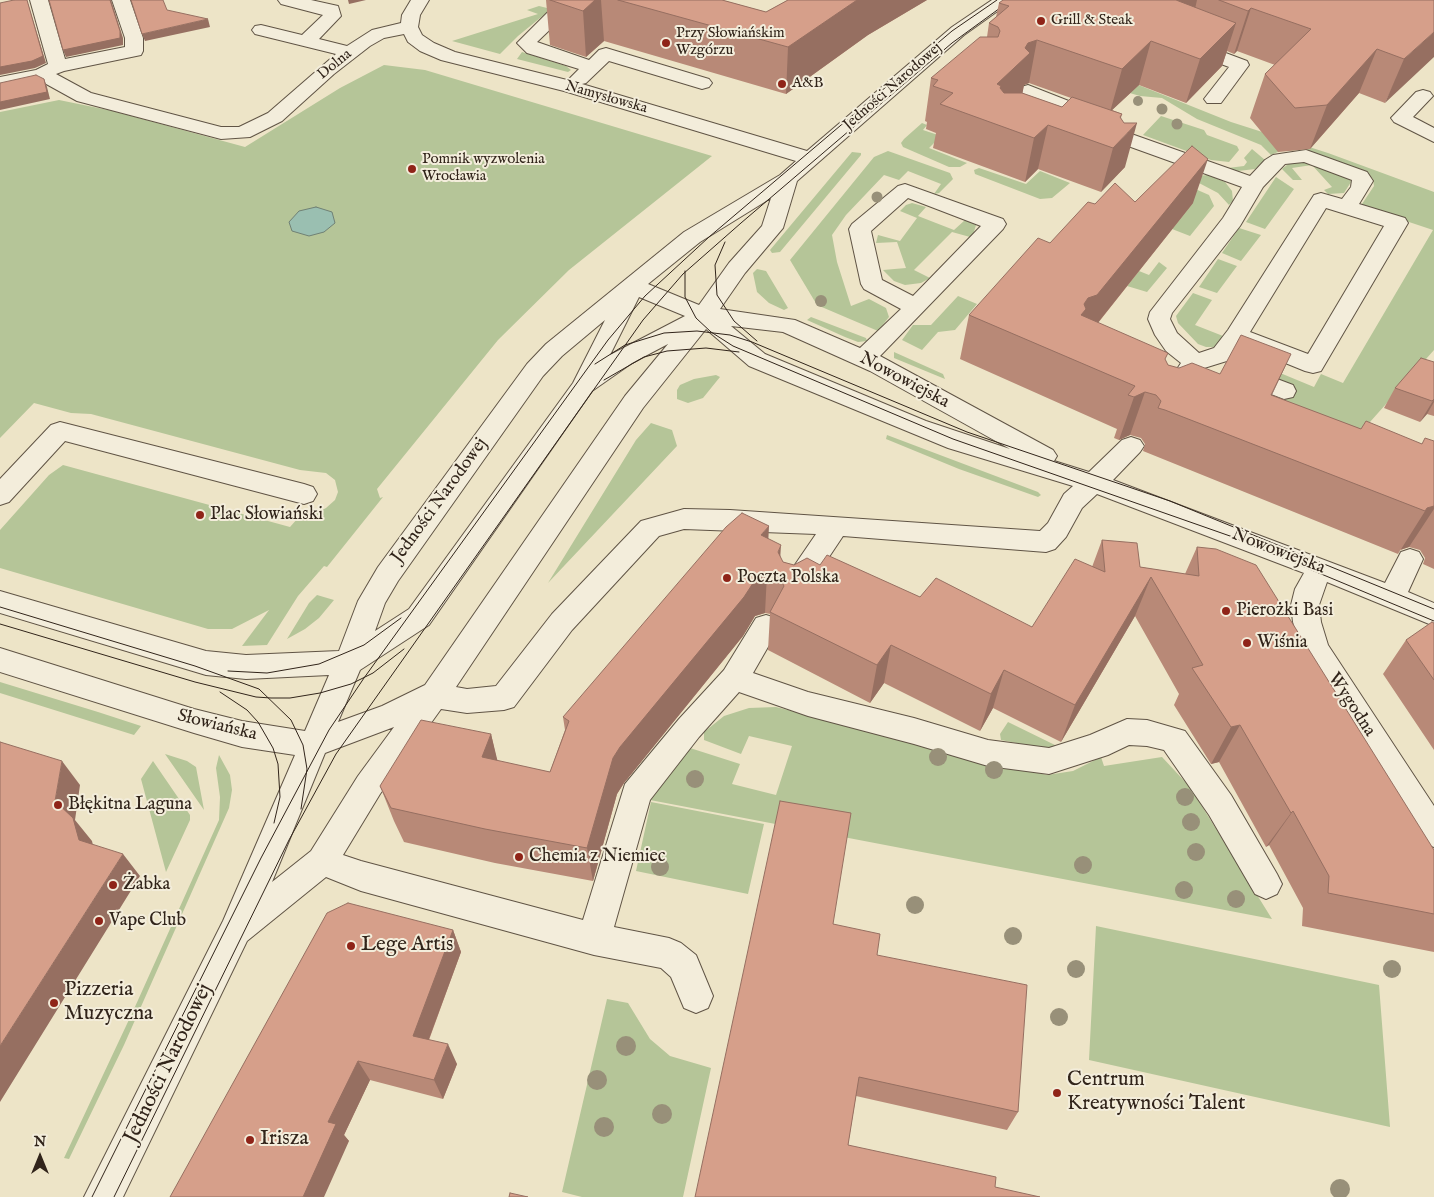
<!DOCTYPE html>
<html>
<head>
<meta charset="utf-8">
<style>
  body { margin:0 }
  #map { position:relative; width:1434px; height:1197px; overflow:hidden; background:#ede4c7; font-family:"IM FELL English",serif }
  canvas { display:block }
  .north { position:absolute; left:15px; top:1132px; width:50px; height:50px; -webkit-text-stroke:4px #f3eddb; paint-order:stroke; rotate:0deg; font-size:14px; font-weight:700; line-height:20px; text-align:center; color:#31241a }
  .north::after { content:''; display:block; margin:auto; width:18px; height:22px; background:#31241a; clip-path:polygon(50% 0,100% 100%,50% 72%,0 100%) }
</style>
</head>
<body>
<div id="map">
<canvas width="1434" height="1197"></canvas>
<div class="north">N</div>
</div>
<script>
const c = document.querySelector('canvas').getContext('2d');
c.lineJoin = 'round';
function fillPath(path, color) { c.fillStyle = color; c.fill(path, 'evenodd'); }
const poly = rows => new Path2D(rows.map(r => 'M' + r).join(''));
function stroke(path, color, width, dash) { c.strokeStyle = color; c.lineWidth = width; c.lineCap = dash ? 'butt' : 'round'; c.setLineDash(dash || []); c.stroke(path); }
function label(font, color, halo, rows, align = 'center') {
  c.font = font + ' "IM FELL English",serif'; c.lineWidth = 4; c.setLineDash([]); c.textBaseline = 'middle'; c.strokeStyle = halo; c.fillStyle = color; for (const [text, x, y, turn = 0] of rows) {
    c.save(); c.translate(x, y); c.rotate((+turn || 0) * Math.PI / 180); c.textAlign = isNaN(turn) ? turn : align; if (halo) c.strokeText(text, 0, 0); c.fillText(text, 0, 0); c.restore();
  }
}
fillPath(poly([
  [539,6,551,9,518,36,500,54,452,41,538,14,527,10],
  [522,52,566,66,571,70,568,72,517,59],
  [384,65,425,70,712,156,569,270,498,340,377,489,380,498,383,497,327,567,324,566,298,596,267,645,242,646,269,610,232,629,208,629,0,568,0,530,49,475,63,465,290,527,298,518,311,516,326,508,335,500,338,492,335,480,326,473,300,470,91,414,71,413,34,403,0,438,0,112,59,100,113,111,245,147,340,88],
  [1126,80,1231,122,1328,153,1434,192,1434,350,1354,440,1281,400,1290,386,1254,369,1256,363,1314,387,1321,374,1343,383,1433,230,1364,207,1362,204,1374,186,1373,179,1363,170,1307,150,1280,151,1271,155,1261,145,1197,119,1162,98,1140,96,1116,89],
  [1161,116,1204,130,1207,135,1237,146,1239,150,1229,162,1211,160,1143,135],
  [922,123,927,125,923,130,941,136,929,148,967,163,960,167,949,167,903,147,901,143,904,139],
  [1252,149,1265,160,1255,169,1238,171,1228,168,1244,166,1247,162,1244,158],
  [888,151,950,173,953,179,939,193,934,194,941,184,908,171,899,180,884,175,846,215,832,235,837,262,851,306,869,299,886,308,889,317,878,331,817,305,790,260,874,157],
  [852,152,861,153,861,155,780,252,772,253,770,250],
  [1292,161,1313,164,1350,179,1351,182,1344,193,1328,194,1324,190,1332,187,1312,165,1292,168,1302,180,1293,180,1282,169],
  [979,168,1026,184,1040,171,1070,183,1052,198,1040,199,975,174,974,170],
  [1208,175,1225,182,1232,191,1233,201,1229,205,1218,193,1199,183,1197,176],
  [1276,177,1294,189,1265,229,1246,222],
  [1193,188,1209,195,1214,206,1190,236,1172,229],
  [912,203,926,207,918,216,954,230,965,220,976,225,973,235,970,237,952,232,914,270,930,278,921,283,905,285,894,281,883,270,906,268,897,242,876,243,878,235,900,241,917,218,900,211,906,205],
  [1239,228,1261,235,1241,261,1222,253],
  [1218,259,1237,266,1217,293,1199,287],
  [1159,262,1167,268,1147,292,1127,286,1139,271,1149,275],
  [757,269,766,271,788,308,784,310,769,303,757,292,753,273],
  [1193,293,1212,300,1195,325,1223,336,1215,347,1206,347,1198,344,1178,323,1176,316],
  [958,296,977,304,955,330,938,332,922,350,902,340,913,325,931,325],
  [811,317,866,338,867,341,858,342,845,337,807,320],
  [894,352,943,374,945,379,894,358],
  [716,375,720,377,703,398,688,403,677,399,677,390,680,385,694,379],
  [651,423,672,430,677,446,548,583,636,440],
  [887,435,1038,492,1041,495,1038,497,959,469,886,439],
  [317,595,334,600,319,618,305,629,287,639,309,603],
  [0,682,98,712,141,726,134,735,0,693],
  [776,707,1047,775,1073,771,1101,757,1104,766,1162,757,1190,787,1272,919,650,800,690,748,740,764,732,784,776,795,792,746,749,736,741,754,704,740,704,732,724,716,749,708],
  [1008,722,1057,746,1052,750,1001,740,1000,734],
  [165,754,187,761,196,767,204,810],
  [219,755,230,775,232,790,229,808,124,1045,69,1159,64,1158,134,1009,219,820,220,797,216,768],
  [153,761,190,815,190,820,166,872,141,779],
  [651,802,764,824,748,894,636,871],
  [1096,926,1379,985,1390,1127,1089,1060],
  [607,999,628,1003,650,1039,670,1056,711,1068,683,1197,582,1197,562,1192]
]), '#b5c598');
const water = poly([
  [316,207,332,212,335,223,324,232,309,236,292,231,289,222,299,211,316,207]
]);
fillPath(water, '#9abfb1');
stroke(water, '#708175', 1);
const minor = poly([
  [30,0,48,0,65,59,125,47,125,38,112,0,130,0,143,38,143,51,141,55,64,71,56,74,91,93,221,127,239,127,268,113,336,54,255,34,252,30,255,26,261,25,302,35,323,15,281,4,278,0,311,0,338,6,341,16,319,39,347,46,372,30,401,23,402,15,411,0,429,0,420,15,418,27,422,35,434,43,455,52,571,81,569,79,579,69,527,53,517,43,549,11,581,2,587,3,590,7,587,11,561,19,537,42,589,60,599,50,606,48,709,79,712,83,709,87,702,89,609,61,586,83,582,84,807,151,952,27,992,0,1013,0,964,35,797,181,783,228,745,273,720,309,795,320,860,348,901,309,864,289,861,284,849,229,852,224,898,186,905,184,1003,219,1006,224,1003,229,880,356,1053,450,1057,456,1054,461,1089,472,1122,440,1131,437,1140,440,1144,446,1140,452,1113,480,1385,583,1401,552,1410,549,1419,552,1423,559,1408,592,1434,603,1434,626,1327,582,1319,605,1321,622,1328,645,1434,806,1434,847,1423,843,1301,648,1293,622,1291,605,1295,589,1304,573,1097,494,1082,508,1066,537,1055,549,1046,552,843,536,801,599,791,602,781,599,777,591,816,534,684,529,659,536,572,630,514,707,504,710,467,713,441,709,380,794,343,855,361,861,583,920,625,784,679,719,724,670,756,618,766,615,776,618,780,626,753,673,808,692,914,718,988,740,1049,748,1090,735,1127,719,1147,720,1185,731,1231,795,1277,874,1282,884,1277,894,1266,899,1255,894,1209,815,1164,750,1147,746,1129,745,1108,755,1049,774,988,766,914,744,808,716,739,692,699,737,650,800,614,927,669,938,681,943,696,955,713,996,708,1008,696,1013,684,1008,671,977,661,968,594,955,361,891,326,877,247,941,123,1197,84,1197,223,921,295,755,242,747,194,733,0,672,0,648,194,709,242,721,305,731,329,675,246,679,206,675,0,613,0,591,206,651,246,655,339,651,358,601,378,567,527,364,546,344,684,232,780,175,796,161,564,91,441,60,420,51,408,42,404,34,384,38,370,46,334,74,282,121,250,137,221,139,77,101,39,80,0,89,0,77,36,70,48,64,30,0],
  [771,198,762,226,729,263,699,305,648,284,700,242,771,198],
  [908,198,981,226,913,296,882,280,871,231,908,198],
  [639,297,685,316,610,355,639,297],
  [605,320,573,383,409,609,375,631,385,603,398,581,543,376,562,356,605,320],
  [731,326,783,332,870,371,1010,449,926,421,765,354,731,326],
  [706,329,749,366,948,448,1073,486,1064,494,1048,523,1040,531,730,510,684,509,641,521,552,614,496,686,467,689,456,687,643,408,706,329],
  [668,344,625,396,425,685,382,706,338,722,360,670,429,625,592,391,632,363,668,344],
  [394,727,358,776,311,851,272,882,325,753,394,727],
  [1191,40,1247,61,1249,65,1221,103,1207,103,1204,99,1229,67,1184,50,1182,46,1184,42,1191,40],
  [1028,85,1084,107,1106,125,1250,176,1265,160,1273,155,1306,150,1367,172,1373,181,1359,204,1405,218,1408,223,1321,371,1313,373,1305,371,1241,345,1230,360,1201,369,1191,384,1183,386,1175,384,1171,378,1181,363,1166,351,1155,335,1148,319,1150,312,1223,218,1242,187,1092,133,1070,115,1021,95,1018,91,1021,87,1028,85],
  [1304,162,1352,180,1351,187,1342,199,1321,193,1314,195,1228,330,1214,348,1199,353,1177,333,1170,319,1172,313,1240,226,1263,187,1285,164,1304,162],
  [1326,208,1384,226,1308,354,1250,332,1326,208],
  [1423,90,1430,92,1433,96,1413,117,1434,128,1434,142,1394,122,1391,118,1416,92,1423,90],
  [1240,365,1293,385,1296,391,1293,397,1284,399,1232,379,1228,373,1232,367,1240,365],
  [60,422,304,484,313,487,317,494,313,501,304,504,65,441,9,502,0,505,0,479,51,425,60,422]
]);
stroke(minor, '#605445', 2);
fillPath(minor, '#f3eddb');
stroke(poly([
  [725,242,715,265,717,295,734,321,757,341],
  [685,271,685,297,696,318,711,332,733,346,953,439,1230,536,1434,621],
  [595,364,625,345,664,333,697,331,730,335,752,342,967,432,1170,501,1434,609],
  [604,380,644,357,667,351,706,348,739,352],
  [0,607,195,666,259,689,291,720,303,745,307,769,301,809],
  [0,624,195,682,256,697,271,698,290,698,320,693,351,684,373,673,404,649],
  [228,671,267,673,319,664,364,645,401,618],
  [220,692,247,710,258,722,273,748,278,764,280,797,274,823],
  [92,1197,261,858,329,730,364,678,608,340,645,296,709,237,952,31,997,0],
  [114,1197,289,840,336,754,643,320,683,274,741,223,952,43,1011,0]
]), '#31241a', 1);
c.fillStyle = '#989079';
for (const [x, y, r] of [
  [1138,101,5],
  [1162,109,5.5],
  [1177,124,5.5],
  [877,197,5.5],
  [821,301,6],
  [938,757,9],
  [994,770,9],
  [695,779,9],
  [1185,797,9],
  [1191,822,9],
  [1196,852,9],
  [1083,865,9],
  [660,867,9],
  [1184,890,9],
  [1236,899,9],
  [915,905,9],
  [1013,936,9],
  [1076,969,9],
  [1392,969,9],
  [1059,1017,9],
  [626,1046,10],
  [597,1080,10],
  [662,1114,10],
  [604,1127,10],
  [1340,1189,10]
]) { c.beginPath(); c.arc(x, y, r, 0, 2 * Math.PI); c.fill(); }
fillPath(poly([
  [546,0,601,0,602,9,601,0,722,0,766,12,788,0,927,0,868,35,786,94,604,41,586,57,550,45],
  [1003,0,1434,0,1385,103,1359,93,1310,149,1278,152,1250,118,1265,74,1275,65,1237,51,1234,54,1227,51,1222,66,1186,103,1139,85,1112,110,1122,114,1121,118,1125,167,1101,192,1038,169,1025,182,933,148,936,133,926,129,927,122,925,121,931,78,987,37,989,23,996,17,999,3],
  [1029,83,1071,98,1062,107,1022,93,1024,85],
  [1135,202,1193,203,1098,323,1165,360,1168,365,1272,396,1361,429,1421,444,1434,441,1434,569,1423,564,1425,558,1420,550,1409,547,1400,550,1398,554,1143,451,1145,444,1141,438,1130,435,1119,440,1114,438,1117,429,960,359,969,315,1050,243,1095,204],
  [1434,362,1434,416,1427,414,1420,422,1384,408,1395,388],
  [768,539,783,562,794,565,820,565,920,597,1032,627,1092,567,1102,540,1140,567,1185,574,1197,547,1434,850,1434,952,1302,926,1303,908,1269,845,1266,847,1219,762,1211,764,1174,705,1179,694,1135,616,1061,742,993,708,980,731,884,683,870,703,768,650,770,614,765,613,755,616,743,636,624,783,617,794,593,881,495,863,404,842,394,821,380,786,491,734,497,761,550,772,565,730,563,717],
  [1434,623,1434,750,1383,674,1406,640],
  [833,924,877,955,1018,1112,1007,1130,856,1096,848,1145,995,1187,695,1197],
  [453,930,461,952,429,1040,457,1064,443,1099,370,1080,344,1135,349,1141,170,1197]
]), '#b88977');
fillPath(poly([
  [27,0,46,63,35,68,0,75,0,67],
  [110,0,111,0,123,38,123,45,66,57,63,50],
  [348,0,366,0,349,4],
  [595,0,601,0,604,41,586,57,583,11],
  [857,0,927,0,868,35,786,94,788,47],
  [1169,0,1197,0,1195,9],
  [1251,8,1237,51,1234,54,1248,11],
  [208,19,210,27,145,41,142,34],
  [1236,23,1222,66,1186,103,1200,59],
  [1434,32,1434,57,1385,103,1404,59],
  [1037,40,1029,83,1024,85,1022,96,995,123,997,84,1028,43],
  [1151,41,1139,85,1110,112,1122,69],
  [1377,49,1359,93,1310,149,1327,105],
  [44,79,47,87,50,99,0,110,0,102],
  [1137,123,1125,167,1101,192,1113,148],
  [1048,125,1038,169,1025,182,1034,138],
  [1208,159,1193,203,1069,359,1084,304,1088,298],
  [1291,354,1271,397,1271,395],
  [1145,392,1130,435,1119,440,1134,397],
  [1434,399,1434,402,1427,414,1420,422],
  [1434,506,1434,509,1409,547,1400,550,1398,554,1427,508],
  [769,526,767,566,761,535],
  [781,545,779,578,778,552],
  [767,574,765,613,755,616,743,636,624,783,617,794,593,881,587,848,613,758,620,747,757,577],
  [1151,577,1135,616,1061,742,1075,705],
  [891,645,884,683,870,703,877,665],
  [1004,670,993,708,980,731,991,694],
  [1240,725,1219,762,1211,764,1231,727],
  [491,734,500,771,482,757],
  [62,761,80,785,75,820,92,841,97,863,79,840,55,801],
  [1293,811,1269,845,1266,847,1291,813],
  [123,854,140,876,0,1102,0,1046],
  [453,930,461,952,423,1055,413,1036],
  [448,1044,457,1064,443,1099,434,1080],
  [358,1061,370,1080,344,1135,349,1141,324,1197,303,1197,328,1122]
]), '#966f61');
const building = poly([
  [14,0,27,0,43,56,32,61,0,67,0,3,14,0],
  [49,0,110,0,120,31,120,38,63,50,49,0],
  [131,0,163,0,167,10,208,19,142,34,131,0],
  [550,0,595,0,583,11,550,0],
  [618,0,722,0,766,12,788,0,857,0,788,47,618,0],
  [1003,0,1176,0,1236,23,1200,59,1151,41,1122,69,1037,40,1028,43,1025,48,1030,53,997,84,1001,86,1000,88,1004,93,1022,93,1062,107,1072,97,1122,114,1120,117,1124,123,1137,123,1113,148,1048,125,1034,138,940,104,953,93,933,86,938,80,931,78,980,37,998,37,1000,31,998,27,989,23,1009,6,999,3,1003,0],
  [1219,0,1434,0,1434,32,1404,59,1377,49,1327,105,1295,108,1265,74,1311,29,1251,8,1248,11,1219,0],
  [36,75,44,79,47,92,0,102,0,83,36,75],
  [1192,146,1208,159,1097,295,1088,298,1084,304,1086,309,1081,315,1168,353,1165,359,1168,365,1179,368,1192,363,1220,374,1241,335,1291,354,1271,395,1361,429,1366,421,1422,444,1425,438,1434,441,1434,506,1427,508,1425,511,1165,410,1158,408,1161,401,1156,395,1145,392,1134,397,1128,395,1135,386,969,315,1038,238,1050,243,1088,202,1095,204,1115,183,1135,202,1192,146],
  [1421,358,1434,362,1434,399,1432,401,1395,388,1421,358],
  [742,513,769,526,761,535,781,545,778,552,783,562,794,565,807,558,820,565,827,555,920,597,936,578,1032,627,1075,559,1105,572,1102,540,1137,543,1140,567,1199,576,1197,547,1216,549,1256,565,1434,850,1434,914,1328,893,1329,876,1293,811,1291,813,1240,725,1231,727,1192,668,1203,665,1151,577,1075,705,1004,670,991,694,891,645,877,665,770,612,784,586,779,577,767,574,757,577,744,597,620,747,613,758,587,848,485,829,391,808,380,786,421,720,491,734,482,757,550,772,569,721,563,717,726,527,742,513],
  [1432,622,1434,623,1434,680,1406,640,1432,622],
  [0,742,62,761,55,801,73,818,79,840,123,854,0,1046,0,742],
  [780,801,851,813,833,924,880,934,877,955,1027,985,1018,1112,859,1077,848,1145,996,1177,995,1187,1040,1197,695,1197,780,801],
  [348,903,453,930,413,1036,448,1044,434,1080,358,1061,328,1122,336,1124,303,1197,170,1197,327,913,348,903],
  [510,1193,528,1197,509,1197,510,1193]
]);
fillPath(building, '#d69f8a');
stroke(building, '#966f61', 1);
for (const [x, y, r, color] of [
  [1041,21,5,"#8f2418"],
  [666,43,5,"#8f2418"],
  [782,84,5,"#8f2418"],
  [412,169,5,"#8f2418"],
  [200,515,5,"#8f2418"],
  [727,578,5,"#8f2418"],
  [1226,611,5,"#8f2418"],
  [1247,643,5,"#8f2418"],
  [58,805,5,"#8f2418"],
  [519,857,5,"#8f2418"],
  [113,885,5,"#8f2418"],
  [99,921,5,"#8f2418"],
  [351,946,5,"#8f2418"],
  [54,1003,5,"#8f2418"],
  [1057,1093,5,"#8f2418"],
  [250,1140,5,"#8f2418"]
]) { const dot = new Path2D(); dot.arc(x, y, r, 0, 2 * Math.PI); c.fillStyle = color; c.fill(dot); stroke(dot, '#f3eddb', 2); }
label('15px', '#31241a', '#f3eddb', [
  ["Grill & Steak",1051,21],
  ["Przy Słowiańskim",676,34],
  ["Wzgórzu",676,51],
  ["A&B",792,84],
  ["Pomnik wyzwolenia",422,160],
  ["Wrocławia",422,177]
], 'left');
label('15px', '#31241a', '#f3eddb', [
  ["Dolna",335,65,-39],
  ["Jedności Narodowej",893,87,-41],
  ["Namysłowska",606,98,16]
]);
label('18px', '#31241a', '#f3eddb', [
  ["Nowowiejska",904,381,28],
  ["Jedności Narodowej",440,501,-54],
  ["Nowowiejska",1278,552,21],
  ["Wygodna",1351,705,57],
  ["Słowiańska",217,726,14]
]);
label('18px', '#31241a', '#f3eddb', [
  ["Plac Słowiański",210,515],
  ["Poczta Polska",737,578],
  ["Pierożki Basi",1236,611],
  ["Wiśnia",1257,643],
  ["Błękitna Laguna",68,805],
  ["Chemia z Niemiec",529,857],
  ["Żabka",123,885],
  ["Vape Club",109,921]
], 'left');
label('21px', '#31241a', '#f3eddb', [
  ["Lege Artis",361,946],
  ["Pizzeria",64,991],
  ["Muzyczna",64,1015],
  ["Centrum",1067,1081],
  ["Kreatywności Talent",1067,1105],
  ["Irisza",260,1140]
], 'left');
label('21px', '#31241a', '#f3eddb', [
  ["Jedności Narodowej",169,1064,-64]
]);
</script>
</body>
</html>
